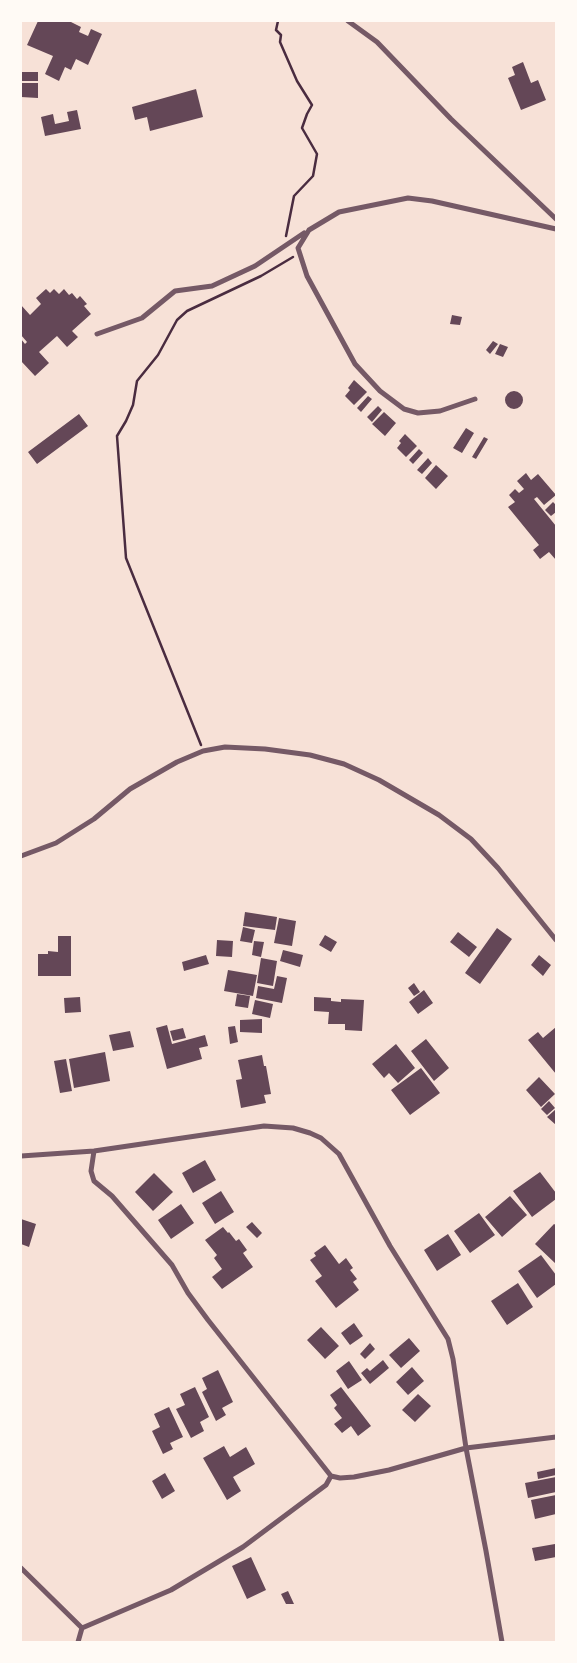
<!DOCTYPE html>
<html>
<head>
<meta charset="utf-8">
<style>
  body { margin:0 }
  #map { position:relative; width:577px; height:1663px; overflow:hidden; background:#f7e1d7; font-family:Manrope,sans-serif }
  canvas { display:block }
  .frame { position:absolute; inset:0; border:22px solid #fffaf5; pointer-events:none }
</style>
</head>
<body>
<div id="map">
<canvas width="577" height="1663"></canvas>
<div class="frame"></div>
</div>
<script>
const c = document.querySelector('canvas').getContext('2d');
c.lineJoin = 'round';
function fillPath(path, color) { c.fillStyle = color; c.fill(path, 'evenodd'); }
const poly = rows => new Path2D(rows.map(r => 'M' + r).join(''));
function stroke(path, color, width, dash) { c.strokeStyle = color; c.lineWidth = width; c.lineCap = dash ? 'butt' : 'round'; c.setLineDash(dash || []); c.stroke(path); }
fillPath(poly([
  [38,21,69,21,81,27,79,32,88,36,91,29,102,34,88,65,76,59,71,70,65,67,59,81,45,74,53,56,27,45],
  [523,62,531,83,538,80,546,100,521,110,508,78,515,75,512,67],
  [22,72,38,72,38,81,22,81],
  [21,83,38,83,38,98,21,97],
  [196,89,203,117,150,131,147,117,135,120,132,107],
  [77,110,81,129,45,136,41,117,53,114,55,124,69,121,67,112],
  [46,289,50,293,54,289,59,294,64,289,69,295,72,293,77,299,80,296,87,304,84,306,91,314,72,331,78,337,67,347,57,336,39,352,49,363,35,376,21,361,21,339,25,344,27,342,21,335,21,305,30,315,41,304,36,298],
  [452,315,462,317,460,325,450,324],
  [493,341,498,344,490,354,486,350],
  [500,344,508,347,503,357,495,354],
  [354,380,367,392,354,405,345,396,350,390,348,388],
  '505 400a9 9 0 1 1 18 0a9 9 0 1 1-18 0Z',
  [368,396,372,399,361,412,357,408],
  [378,406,382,410,372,422,367,417],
  [384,412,396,423,385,436,372,424],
  [79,414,88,426,37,464,28,452],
  [466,428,474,433,462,453,453,448],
  [405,434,417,446,406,457,397,448,401,443,399,441],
  [484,437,488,439,476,459,472,457],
  [419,449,423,453,413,464,409,460],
  [428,458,432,463,422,474,417,470],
  [436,465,448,476,436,489,425,478],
  [526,473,531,480,538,474,556,495,544,505,537,497,534,499,556,526,556,560,549,552,540,559,533,550,539,545,508,507,515,502,509,495,515,489,519,493,524,489,517,481],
  [553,502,556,505,556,512,551,516,545,510],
  [245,912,277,917,275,930,243,926],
  [279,918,296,921,292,946,274,943],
  [243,927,255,930,252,943,240,941],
  [497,928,512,939,480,984,465,973],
  [458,932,477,947,469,957,450,942],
  [325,935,337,942,331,952,319,945],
  [58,936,71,936,71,976,38,976,38,954,48,954,48,951,58,952],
  [217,940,233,941,232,957,216,956],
  [254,941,264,942,261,957,252,955],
  [283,950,303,955,300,967,280,961],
  [206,955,209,964,184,971,182,962],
  [539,955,551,965,543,976,531,965],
  [261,958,277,961,273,986,257,983],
  [228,970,257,975,253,996,224,991],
  [277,976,287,978,282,1003,256,998,258,986,274,989],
  [414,983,420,992,414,996,408,988],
  [424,990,433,1003,418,1014,409,1002],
  [237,994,250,996,248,1008,235,1006],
  [80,997,81,1012,65,1013,64,998],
  [314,997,331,998,331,1001,341,1002,341,999,364,1000,362,1031,345,1030,345,1024,328,1024,329,1012,314,1011],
  [255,1000,273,1004,270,1018,252,1014],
  [262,1019,262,1033,240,1032,240,1020],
  [167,1025,172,1044,205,1035,208,1046,199,1048,202,1059,167,1069,156,1028],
  [235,1026,238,1042,230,1044,228,1027],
  [556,1027,556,1074,528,1040,538,1032,543,1038],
  [183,1028,186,1038,173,1041,170,1031],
  [130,1031,134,1047,113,1051,109,1035],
  [426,1039,449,1068,434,1081,411,1051],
  [396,1044,415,1068,398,1083,389,1073,384,1078,372,1064],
  [105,1052,110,1081,74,1088,69,1059],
  [262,1055,264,1066,266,1066,271,1094,264,1095,266,1103,241,1108,236,1080,242,1079,238,1060],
  [66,1059,72,1091,60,1093,54,1061],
  [421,1068,440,1093,410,1115,391,1090],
  [539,1077,555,1094,541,1107,526,1090],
  [549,1101,555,1108,547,1115,541,1109],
  [556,1109,556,1125,547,1117],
  [205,1160,216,1180,193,1193,182,1173],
  [540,1172,556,1193,556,1199,532,1217,513,1191],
  [154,1173,173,1192,153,1211,135,1192],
  [221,1191,234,1212,215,1224,202,1203],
  [510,1196,527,1215,502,1237,485,1217],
  [181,1204,194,1223,171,1239,158,1220],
  [479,1213,495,1235,470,1253,454,1231],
  [21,1219,36,1224,29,1247,21,1244],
  [252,1222,262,1233,257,1238,246,1227],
  [554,1224,556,1225,556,1264,535,1244],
  [223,1227,228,1233,229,1232,236,1241,239,1239,247,1250,243,1253,253,1267,222,1289,212,1277,222,1269,214,1258,217,1255,205,1240],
  [448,1234,461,1255,437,1271,424,1250],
  [325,1245,339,1264,346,1258,353,1268,350,1270,357,1279,353,1282,359,1290,336,1308,315,1281,322,1276,310,1260,316,1256,314,1253],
  [541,1255,556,1275,556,1284,537,1298,518,1271],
  [518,1283,533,1307,507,1325,491,1301],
  [354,1323,363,1336,350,1345,341,1333],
  [321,1327,339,1346,325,1359,307,1340],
  [409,1338,420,1351,401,1368,389,1355],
  [370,1343,375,1349,365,1359,360,1354],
  [383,1360,389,1368,370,1384,361,1373,367,1368,370,1371],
  [349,1361,362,1380,348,1389,336,1371],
  [412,1367,424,1381,408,1395,396,1382],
  [218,1370,233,1402,222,1408,226,1415,216,1421,202,1392,207,1389,202,1378],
  [195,1387,209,1417,200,1422,204,1431,191,1438,176,1409,185,1405,180,1394],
  [341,1387,371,1426,358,1436,351,1426,342,1433,334,1424,342,1418,334,1408,337,1405,330,1395],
  [418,1394,431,1406,415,1422,402,1410],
  [169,1407,183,1437,170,1443,173,1449,163,1454,152,1431,160,1427,154,1414],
  [224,1446,230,1457,246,1447,255,1464,233,1477,241,1491,227,1500,203,1458],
  [556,1468,556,1475,538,1479,537,1472],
  [165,1473,175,1491,162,1499,152,1481],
  [556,1477,556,1492,528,1498,525,1483],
  [556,1495,556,1514,535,1519,531,1500],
  [555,1544,556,1557,535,1561,532,1548],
  [251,1557,266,1590,247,1599,232,1566],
  [288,1591,294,1604,286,1604,281,1594]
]), '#644757');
stroke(poly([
  [278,21,276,30,281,35,280,42,297,81,312,105,307,114,302,128,317,154,313,176,294,196,286,236],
  [201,745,126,558,117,436,126,421,133,405,137,381,158,355,177,320,187,311,261,276,293,257]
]), '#4a2c40', 2.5);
stroke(poly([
  [348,21,377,42,451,119,556,219],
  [97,334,142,318,175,291,212,286,255,266,304,233],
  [475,399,440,411,418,413,404,409,380,391,355,364,307,276,298,248,309,230,339,212,408,198,432,201,556,229],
  [21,856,56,843,94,819,130,789,177,762,203,751,225,747,265,749,310,755,344,764,379,780,439,815,471,839,498,868,556,940],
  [94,1151,91,1171,94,1181,112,1196,172,1265,188,1293,208,1320,331,1476,340,1478,354,1477,389,1470,466,1448,556,1437],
  [21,1156,94,1151,264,1126,293,1128,310,1133,321,1138,339,1154,390,1246,448,1339,453,1359,466,1448,486,1551,502,1642],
  [21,1568,82,1628],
  [82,1628,171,1590,243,1547,326,1485,331,1476],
  [78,1642,82,1628]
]), '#755966', 5);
</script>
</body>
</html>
